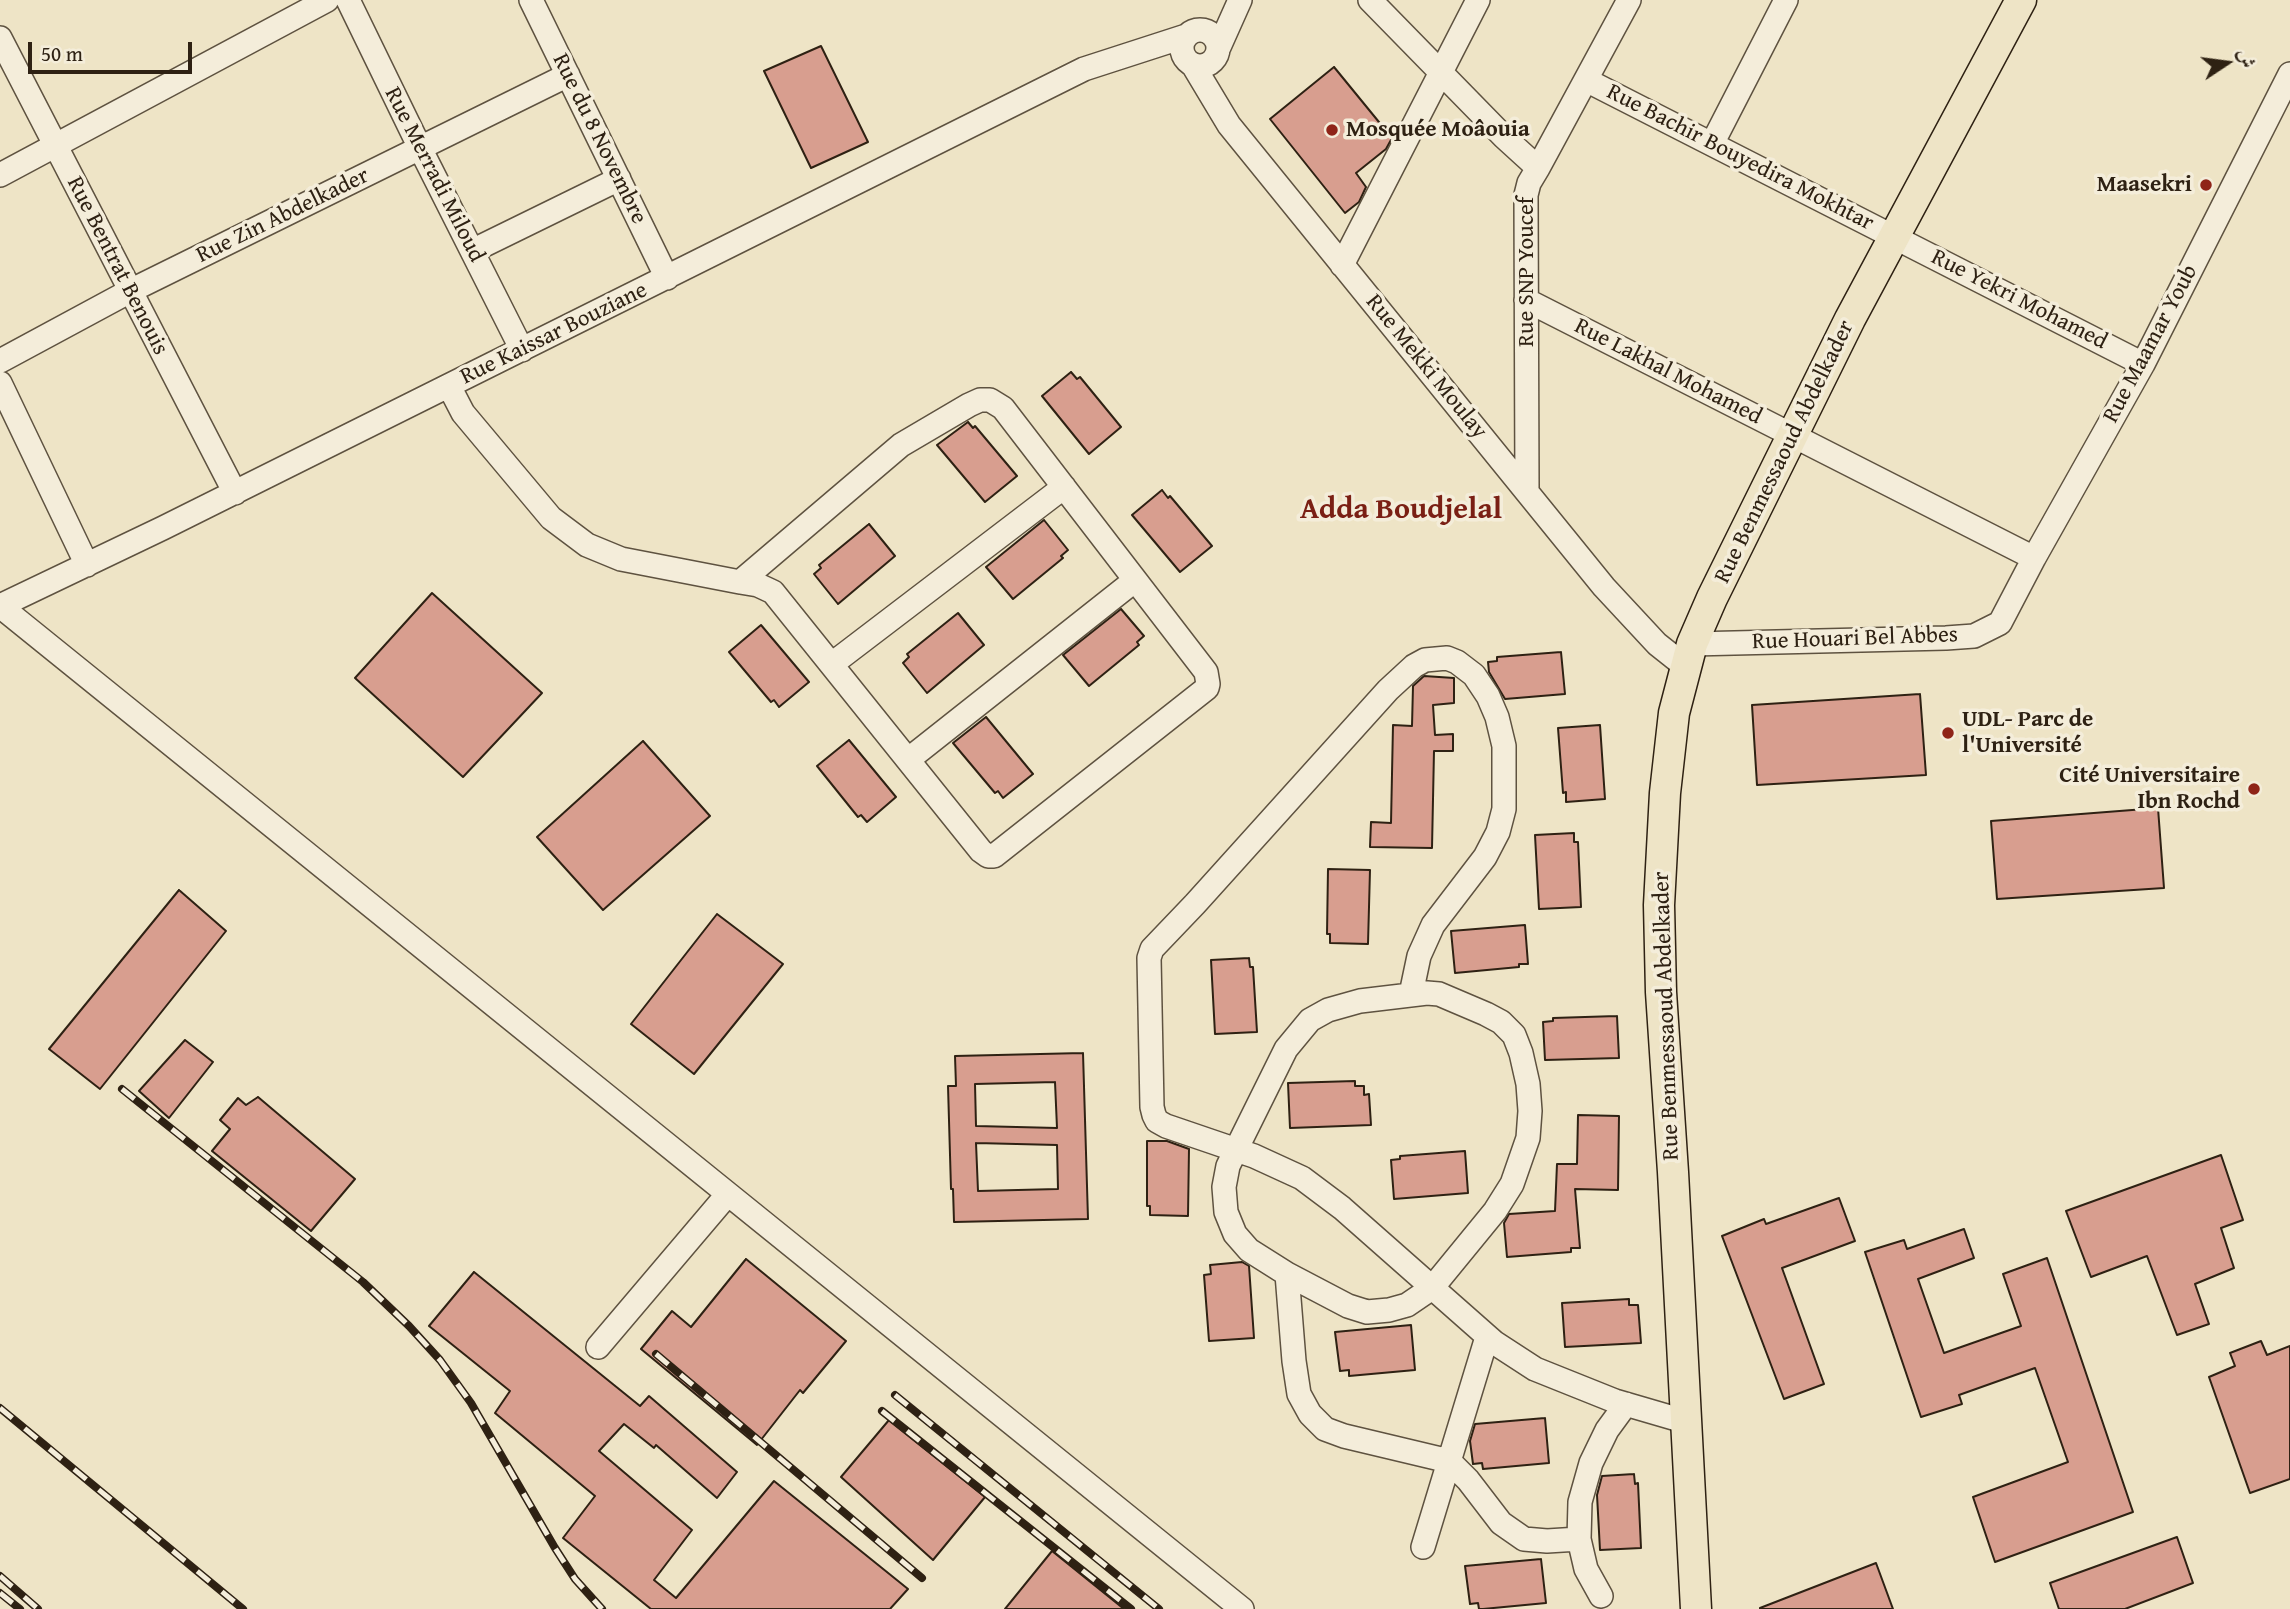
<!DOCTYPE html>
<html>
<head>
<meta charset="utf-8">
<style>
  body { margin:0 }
  #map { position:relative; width:2290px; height:1609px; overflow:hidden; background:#eee4c6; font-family:"Gentium Book Plus",Amiri,serif }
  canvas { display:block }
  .north { position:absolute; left:2192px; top:28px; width:70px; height:70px; -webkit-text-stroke:5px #f4edda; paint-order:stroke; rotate:77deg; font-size:19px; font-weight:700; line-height:28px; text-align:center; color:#2e2113 }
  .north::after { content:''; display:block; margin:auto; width:24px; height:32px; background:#2e2113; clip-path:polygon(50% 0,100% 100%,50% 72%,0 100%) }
  .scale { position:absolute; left:28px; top:42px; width:164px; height:32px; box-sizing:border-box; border:4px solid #2e2113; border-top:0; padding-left:9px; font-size:21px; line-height:24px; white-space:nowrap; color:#2e2113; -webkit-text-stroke:5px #f4edda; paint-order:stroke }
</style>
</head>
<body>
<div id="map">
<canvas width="2290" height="1609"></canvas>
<div class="north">ش</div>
<div class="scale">50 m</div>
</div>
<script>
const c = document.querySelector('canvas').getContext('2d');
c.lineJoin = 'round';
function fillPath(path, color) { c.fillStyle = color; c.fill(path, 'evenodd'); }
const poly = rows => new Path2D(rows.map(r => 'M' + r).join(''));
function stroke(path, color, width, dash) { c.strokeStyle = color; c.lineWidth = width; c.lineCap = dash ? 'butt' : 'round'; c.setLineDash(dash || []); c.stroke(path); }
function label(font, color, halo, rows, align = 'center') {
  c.font = font + ' "Gentium Book Plus",serif'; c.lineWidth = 7; c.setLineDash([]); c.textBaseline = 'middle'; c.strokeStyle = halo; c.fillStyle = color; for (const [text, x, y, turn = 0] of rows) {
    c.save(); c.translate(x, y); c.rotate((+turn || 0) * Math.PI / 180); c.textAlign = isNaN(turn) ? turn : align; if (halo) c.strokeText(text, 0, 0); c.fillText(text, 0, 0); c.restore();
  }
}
const building = poly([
  [821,46,868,142,811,168,764,71,821,46],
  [1334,67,1392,138,1386,149,1356,173,1366,187,1359,202,1345,213,1270,119,1334,67],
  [1071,372,1077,379,1080,377,1121,427,1089,454,1042,396,1071,372],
  [968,422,973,428,975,426,1017,476,985,502,937,445,968,422],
  [1162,490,1168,498,1170,496,1212,546,1180,572,1132,515,1162,490],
  [1044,520,1068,550,1061,556,1063,558,1013,599,986,567,1044,520],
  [869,524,895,556,838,604,814,574,821,568,819,565,869,524],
  [432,593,542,693,463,777,355,678,432,593],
  [1121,609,1144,636,1137,642,1139,645,1089,686,1063,655,1121,609],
  [958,613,984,645,927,693,903,663,909,657,907,654,958,613],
  [761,625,809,682,779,707,774,700,771,702,729,652,761,625],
  [1561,652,1565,694,1505,699,1489,672,1488,662,1497,661,1497,657,1561,652],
  [1424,676,1454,678,1454,703,1433,705,1435,735,1453,734,1453,751,1434,751,1432,848,1370,847,1371,822,1391,823,1393,725,1412,726,1413,686,1424,676],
  [1920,694,1926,775,1757,785,1752,705,1920,694],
  [986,717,1033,774,1003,798,998,791,995,793,953,743,986,717],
  [1600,725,1605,799,1566,802,1566,792,1563,793,1558,728,1600,725],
  [849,740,896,797,867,822,861,815,858,817,817,766,849,740],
  [643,741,710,816,603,910,537,837,643,741],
  [2158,808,2164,888,1997,899,1991,821,2158,808],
  [1574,833,1574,842,1578,842,1581,907,1539,909,1535,835,1574,833],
  [1328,869,1370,870,1368,944,1330,943,1330,934,1327,934,1328,869],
  [179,890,226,931,100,1089,49,1049,179,890],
  [717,914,783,964,694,1074,631,1024,717,914],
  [1525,925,1528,964,1519,964,1519,967,1455,973,1451,931,1525,925],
  [1249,958,1250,967,1253,967,1257,1032,1215,1034,1211,960,1249,958],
  [1617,1016,1619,1058,1545,1060,1543,1022,1553,1021,1553,1018,1617,1016],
  [185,1040,213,1062,169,1118,139,1091,185,1040],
  [1083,1053,1088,1219,954,1222,953,1189,951,1189,948,1086,956,1086,955,1056,1083,1053],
  [1055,1082,1057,1128,976,1126,975,1084,1055,1082],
  [976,1143,1057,1145,1058,1189,978,1191,976,1143],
  [1355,1081,1355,1086,1364,1086,1364,1095,1369,1094,1371,1125,1290,1128,1288,1083,1355,1081],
  [258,1097,355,1179,311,1231,212,1151,230,1129,220,1120,238,1098,246,1105,258,1097],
  [1578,1115,1619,1116,1618,1190,1575,1189,1580,1248,1571,1248,1571,1252,1507,1257,1504,1223,1509,1214,1555,1211,1557,1164,1577,1164,1578,1115],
  [1147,1141,1167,1141,1189,1149,1188,1216,1150,1215,1150,1206,1147,1206,1147,1141],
  [1465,1151,1468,1193,1394,1199,1391,1160,1400,1159,1400,1156,1465,1151],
  [2221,1155,2243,1220,2221,1228,2234,1268,2195,1284,2209,1324,2177,1335,2147,1256,2091,1277,2066,1211,2221,1155],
  [1839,1198,1855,1241,1782,1268,1824,1384,1784,1399,1722,1236,1764,1219,1766,1224,1839,1198],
  [1964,1229,1974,1258,1918,1279,1944,1353,2021,1326,2003,1274,2047,1258,2133,1512,1995,1562,1973,1497,2068,1462,2035,1368,1959,1395,1962,1404,1921,1417,1865,1252,1904,1240,1907,1249,1964,1229],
  [746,1259,846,1341,803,1393,800,1390,757,1445,641,1349,672,1311,691,1327,746,1259],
  [1242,1262,1249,1266,1254,1338,1209,1341,1204,1275,1211,1274,1210,1265,1242,1262],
  [474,1272,640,1406,649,1396,737,1472,717,1498,656,1445,654,1448,624,1424,599,1451,692,1530,654,1580,676,1598,774,1481,908,1589,890,1609,651,1609,563,1538,595,1496,495,1413,510,1391,429,1326,474,1272],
  [1629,1299,1629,1305,1638,1305,1641,1343,1565,1347,1562,1303,1629,1299],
  [1411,1325,1415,1370,1349,1376,1349,1370,1340,1371,1335,1332,1411,1325],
  [2261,1341,2267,1355,2290,1346,2290,1479,2250,1493,2209,1377,2235,1366,2230,1353,2261,1341],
  [1545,1418,1549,1463,1483,1469,1482,1463,1473,1464,1470,1441,1475,1424,1545,1418],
  [889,1420,985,1497,933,1560,841,1477,889,1420],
  [1634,1474,1635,1484,1638,1483,1641,1548,1600,1550,1597,1495,1602,1476,1634,1474],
  [2177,1537,2193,1583,2125,1609,2059,1609,2050,1583,2177,1537],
  [1052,1551,1124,1609,1005,1609,1052,1551],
  [1541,1559,1546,1603,1483,1609,1479,1609,1478,1603,1470,1604,1465,1566,1541,1559],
  [1876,1563,1893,1609,1760,1609,1760,1608,1876,1563]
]);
fillPath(building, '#d89e8f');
stroke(building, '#2e2113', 2);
const minor = poly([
  [348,0,420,148,522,350],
  [531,0,667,278],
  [1370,0,1504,137,1538,168,1529,183,1526,195,1527,491],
  '1182 48a18 18 0 1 1 36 0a18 18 0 1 1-36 0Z',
  [0,38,235,493],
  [1219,47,1240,0],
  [1193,65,1229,125,1604,587,1657,644,1686,667],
  [1586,80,2143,364],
  [1712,144,1786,0],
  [1538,168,1629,0],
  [0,175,327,0],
  [472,251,619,179],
  [1342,265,1478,0],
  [1526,300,2034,558],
  [0,361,130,291,568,75],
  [0,383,87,565],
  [449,386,463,413,551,518,587,545,621,559,740,582,758,585,773,592,981,851,988,856,994,856,1207,688,1208,684,1206,672,1003,408,990,400,980,400,969,405,901,445,740,582],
  [0,606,1242,1609],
  [0,606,163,528,1084,69,1186,36],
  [1692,644,1946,638,1974,636,2000,623,2034,558,2143,364,2290,74],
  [832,664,1064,487],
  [909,759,1134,581],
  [1427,993,1439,994,1486,1014,1501,1022,1514,1035,1521,1053,1528,1084,1530,1111,1528,1138,1512,1184,1495,1211,1432,1288,1407,1305,1389,1310,1367,1312,1348,1306,1287,1274,1249,1250,1235,1234,1226,1212,1224,1187,1228,1166,1286,1049,1310,1020,1328,1010,1360,1001,1427,993],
  [1411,994,1419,956,1433,925,1485,857,1498,832,1504,809,1504,746,1497,717,1488,696,1474,675,1457,662,1447,658,1425,660,1414,666,1388,690,1195,904,1152,949,1149,958,1152,1107,1154,1115,1157,1121,1166,1126,1254,1156,1302,1178,1342,1208,1495,1343,1535,1369,1615,1401,1687,1422],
  [1287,1274,1294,1361,1299,1394,1310,1414,1325,1429,1344,1436,1449,1461,1468,1480,1501,1523,1524,1539,1547,1541,1579,1539],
  [598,1347,727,1195],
  [1423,1547,1487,1337],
  [1601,1596,1586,1569,1579,1539,1580,1502,1591,1463,1607,1430,1626,1404]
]);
const major = poly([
  [1696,1609,1673,1172,1661,992,1659,905,1665,793,1674,713,1692,644,1712,598,1850,319,2021,0]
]);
stroke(minor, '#5e5240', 26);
stroke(major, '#2e2113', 33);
stroke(minor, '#f4edda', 23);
stroke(major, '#eee4c6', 30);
const rail = poly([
  [122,1089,363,1282,409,1326,440,1360,471,1403,555,1548,575,1579,602,1609],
  [656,1354,922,1578],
  [895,1395,1159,1609],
  [0,1408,243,1609],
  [882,1411,1131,1609],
  [0,1576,38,1609],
  [0,1593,20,1609]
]);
stroke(rail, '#2e2113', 8);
stroke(rail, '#f4edda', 5, [16]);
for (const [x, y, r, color] of [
  [1332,130,7,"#8f2418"],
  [2206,185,7,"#8f2418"],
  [1948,733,7,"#8f2418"],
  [2254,789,7,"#8f2418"]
]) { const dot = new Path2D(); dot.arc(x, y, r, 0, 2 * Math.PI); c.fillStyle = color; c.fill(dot); stroke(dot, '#f4edda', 2.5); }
label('bold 23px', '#2e2113', '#f4edda', [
  ["Mosquée Moâouia",1346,130],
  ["Maasekri",2192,185,"right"],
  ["UDL- Parc de",1962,720],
  ["l'Université",1962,746],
  ["Cité Universitaire",2240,776,"right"],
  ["Ibn Rochd",2240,802,"right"]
], 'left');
label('23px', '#2e2113', '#f4edda', [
  ["Rue du 8 Novembre",599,139,64],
  ["Rue Bachir Bouyedira Mokhtar",1740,158,27],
  ["Rue Merradi Miloud",434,175,63],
  ["Rue Zin Abdelkader",283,216,-26],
  ["Rue Bentrat Benouis",117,266,63],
  ["Rue SNP Youcef",1527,272,-90],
  ["Rue Yekri Mohamed",2019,300,27],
  ["Rue Kaissar Bouziane",554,334,-26],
  ["Rue Maamar Youb",2151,344,-62],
  ["Rue Mekki Moulay",1426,367,51],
  ["Rue Lakhal Mohamed",1668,372,27],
  ["Rue Benmessaoud Abdelkader",1785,452,-64],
  ["Rue Houari Bel Abbes",1855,639,-2],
  ["Rue Benmessaoud Abdelkader",1667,1016,-92]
]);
label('bold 30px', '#7a1f14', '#f4edda', [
  ["Adda Boudjelal",1401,510]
]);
</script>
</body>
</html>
